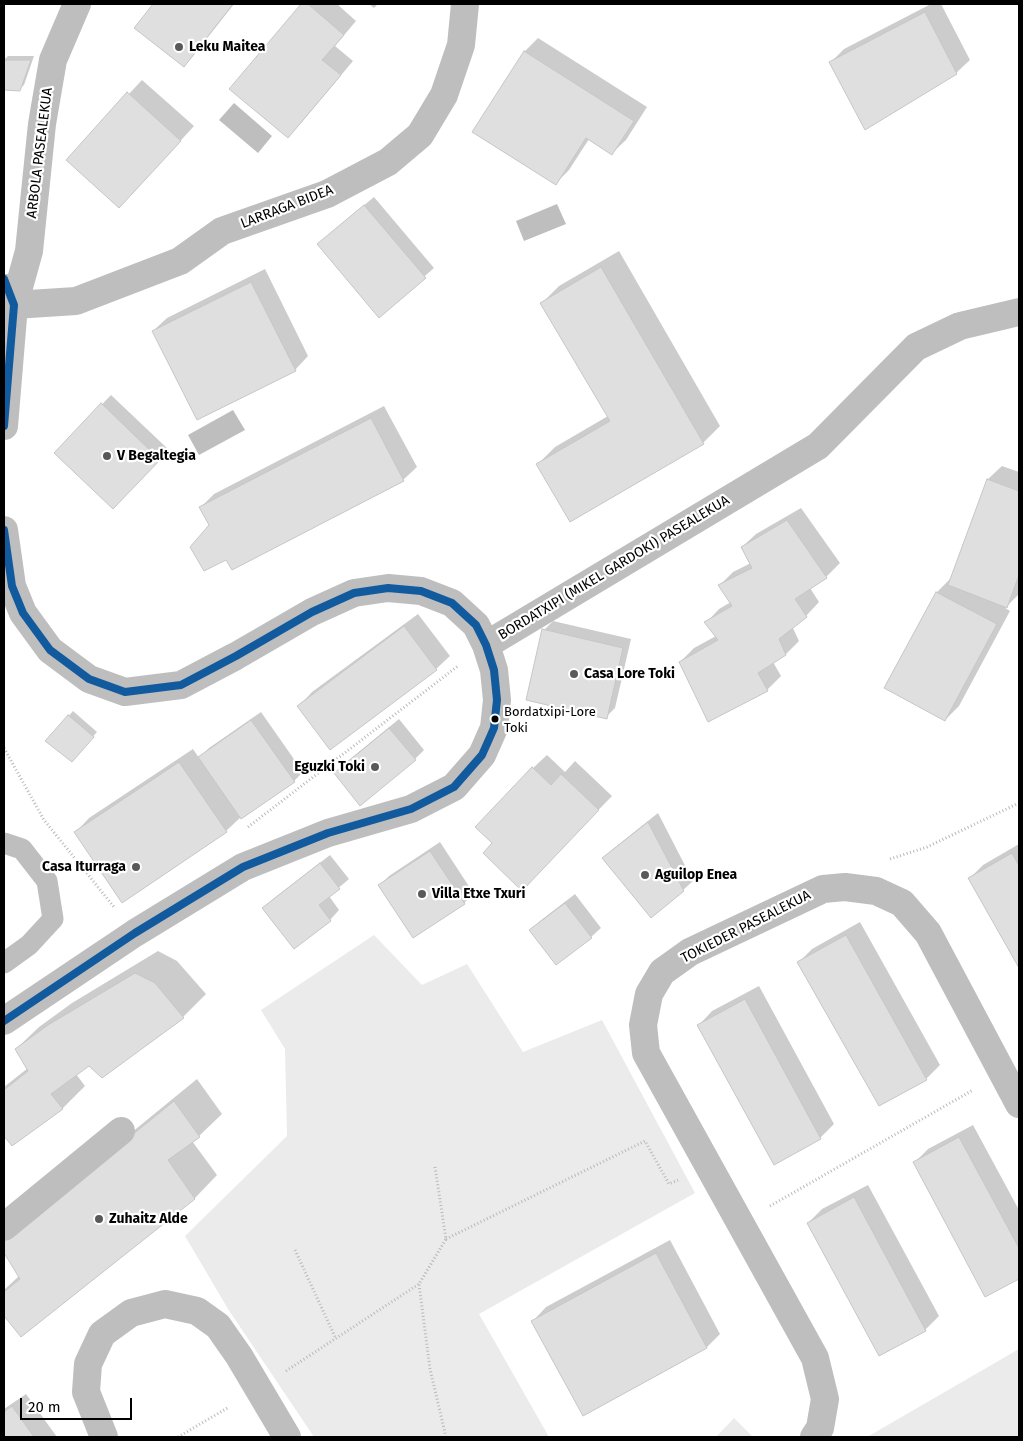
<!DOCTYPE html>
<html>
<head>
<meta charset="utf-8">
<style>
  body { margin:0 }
  #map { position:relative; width:1023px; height:1441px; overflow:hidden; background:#fff; font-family:"Fira Sans",sans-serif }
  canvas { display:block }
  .frame { position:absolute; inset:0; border:5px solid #000; pointer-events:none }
  .scale { position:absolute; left:20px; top:1398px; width:112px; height:22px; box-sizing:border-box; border:2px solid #000; border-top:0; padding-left:6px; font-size:15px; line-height:18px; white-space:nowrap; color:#000; -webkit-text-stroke:4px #fff; paint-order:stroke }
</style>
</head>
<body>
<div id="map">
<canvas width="1023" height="1441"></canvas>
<div class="frame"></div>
<div class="scale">20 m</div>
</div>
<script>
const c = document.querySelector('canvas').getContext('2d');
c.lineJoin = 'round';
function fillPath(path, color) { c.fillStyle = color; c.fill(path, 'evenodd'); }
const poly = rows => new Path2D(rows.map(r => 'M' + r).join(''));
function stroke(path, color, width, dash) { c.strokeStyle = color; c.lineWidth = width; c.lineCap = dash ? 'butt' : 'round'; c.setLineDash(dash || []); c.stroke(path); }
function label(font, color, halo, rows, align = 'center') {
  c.font = font + ' "Fira Sans",sans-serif'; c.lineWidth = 4.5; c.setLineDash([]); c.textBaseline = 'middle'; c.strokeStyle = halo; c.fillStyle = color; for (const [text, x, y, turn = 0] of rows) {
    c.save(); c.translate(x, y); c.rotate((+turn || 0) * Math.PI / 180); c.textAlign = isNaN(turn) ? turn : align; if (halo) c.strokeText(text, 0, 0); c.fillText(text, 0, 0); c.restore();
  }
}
fillPath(poly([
  [374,935,422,985,467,964,523,1052,602,1020,695,1193,479,1314,549,1437,314,1437,228,1309,185,1236,287,1136,285,1049,261,1010],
  [1019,1349,1019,1437,867,1437],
  [734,1418,753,1437,716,1437]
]), '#ebebeb');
fillPath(poly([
  [234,103,272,136,258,153,219,120],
  [557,204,566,224,524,241,516,221],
  [233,410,245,430,199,455,188,435]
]), '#bebebe');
fillPath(poly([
  [154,4,234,4,193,56,184,65,136,27],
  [302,4,337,4,356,21,335,46,353,61,301,123,288,136,231,88],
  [369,4,378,4,374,8],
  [931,4,941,4,970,60,956,73,831,62,844,49],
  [538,38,647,107,626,140,612,153,589,139,569,170,555,184,474,132,525,51],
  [8,56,34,56,24,85,19,89,4,89,4,60],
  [142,80,194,126,133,193,67,160],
  [374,197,434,268,379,316,328,235],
  [619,251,720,426,703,443,538,464,555,447,608,416,542,303,559,286],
  [265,269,308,356,295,370,153,331,167,318],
  [111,395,169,450,113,508,55,453],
  [384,406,417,467,403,480,211,526,201,507,214,494],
  [1002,466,1019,472,1019,594,1005,608,1010,611,959,706,945,720,886,688,937,592,951,578,988,479],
  [801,508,840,563,826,577,810,588,819,602,806,616,792,626,799,641,786,654,773,662,781,676,767,690,680,662,694,648,716,636,706,623,719,609,731,602,720,585,733,572,751,563,742,547,756,534],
  [418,614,450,656,436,669,299,706,312,692],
  [553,621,631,639,615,708,606,717,544,630],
  [73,711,97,732,76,756,47,741],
  [261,712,303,772,294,781,241,817,226,831,122,901,76,832,89,818,193,749,199,758,209,748],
  [399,719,424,750,415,759,335,773,344,764],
  [547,755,565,772,575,761,612,796,535,875,493,843,533,768],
  [658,813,693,881,683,890,604,858,613,849],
  [440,842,474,894,464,903,380,885,389,876],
  [1019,844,1019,966,970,878,983,865],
  [330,855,349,879,329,896,339,910,330,920,294,947,264,908,273,899],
  [575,894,601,928,591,937,556,963,531,930,540,921],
  [860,922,940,1065,926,1079,879,1105,799,962,812,949],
  [158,951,177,961,206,994,183,1017,102,1076,89,1064,76,1074,85,1086,63,1108,13,1144,4,1134,4,1087,28,1068,16,1049,39,1027,72,1003],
  [759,986,834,1124,820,1138,774,1163,699,1025,712,1011],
  [197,1079,222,1114,199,1136,192,1141,217,1175,195,1198,21,1336,4,1314,4,1290,19,1276,4,1251,4,1240,22,1222],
  [973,1125,1019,1210,1019,1277,986,1295,914,1163,928,1149],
  [868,1185,939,1316,925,1330,808,1223,822,1209],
  [670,1240,720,1334,707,1347,533,1321,546,1307],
  [26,1394,57,1437,4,1437,4,1409]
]), '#0003');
const building = poly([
  [153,4,233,4,184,67,134,28,153,4],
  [301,4,308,4,344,35,322,60,341,75,288,138,229,89,301,4],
  [925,12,957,74,865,130,829,62,925,12],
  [524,51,634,121,612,155,586,138,556,185,472,132,524,51],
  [4,60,31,60,20,91,4,90,4,60],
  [127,92,181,141,119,208,66,160,127,92],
  [364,205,426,278,379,318,317,244,364,205],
  [601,267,704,444,570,522,536,464,610,421,540,303,601,267],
  [251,282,296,371,197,420,152,331,251,282],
  [101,403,160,460,113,509,54,453,101,403],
  [371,418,404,481,232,570,226,560,204,571,190,547,209,525,199,507,371,418],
  [987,479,1019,491,1019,575,1007,608,948,585,987,479],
  [787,520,827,578,795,599,807,617,779,639,786,655,758,673,768,691,708,722,679,662,718,640,704,622,732,606,718,585,752,568,741,547,787,520],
  [936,592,997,624,945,721,884,688,936,592],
  [404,626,437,670,330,750,297,706,404,626],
  [542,629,623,648,607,719,526,700,542,629],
  [68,715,94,737,72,762,45,741,68,715],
  [251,720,295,782,241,819,198,757,251,720],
  [389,728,416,760,360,806,334,773,389,728],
  [179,762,227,832,122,903,74,832,179,762],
  [532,767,551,785,561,774,599,810,522,891,483,853,492,843,475,827,532,767],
  [648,822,684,891,651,918,602,858,648,822],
  [430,851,465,904,413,938,378,885,430,851],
  [1012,853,1019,866,1019,968,968,878,1012,853],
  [320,863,340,889,319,905,331,921,294,949,262,908,320,863],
  [565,903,592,938,556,965,529,930,565,903],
  [846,935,927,1080,879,1106,797,962,846,935],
  [135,973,155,983,184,1018,102,1078,89,1066,51,1094,63,1109,12,1146,4,1136,4,1090,28,1071,15,1049,48,1025,135,973],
  [745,999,821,1139,774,1165,697,1025,745,999],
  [174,1101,200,1137,168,1160,195,1199,21,1337,4,1316,4,1292,20,1279,4,1253,4,1239,174,1101],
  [959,1137,1019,1248,1019,1279,985,1297,913,1162,959,1137],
  [854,1197,926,1331,879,1356,807,1223,854,1197],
  [656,1253,707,1348,583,1416,531,1321,656,1253],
  [12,1406,34,1437,4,1437,4,1412,12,1406]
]);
fillPath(building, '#dfdfdf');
stroke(building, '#c6c6c6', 1);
stroke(poly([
  [4,748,44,820,114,907],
  [248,827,458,666],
  [890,859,927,847,1019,803],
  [435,1167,446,1239,419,1284,430,1369,446,1437],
  [770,1206,973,1090],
  [446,1239,645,1141,669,1184,678,1180],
  [295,1250,336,1339],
  [286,1371,419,1284],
  [178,1437,229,1407]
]), '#b9b9b9', 3, [1, 2.5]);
stroke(poly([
  [4,843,22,849,47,881,53,919,29,945,4,963]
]), '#bebebe', 21);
stroke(poly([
  [14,305,76,301,180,261,222,231,327,194,388,162,420,135,444,95,461,45,465,4],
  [14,305,29,251,42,124,53,60,77,4],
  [4,426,14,305,7,288],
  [4,530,12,586,23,613,50,650,89,679,125,692,181,685,236,656,312,612,354,593,388,588,421,591,452,603,476,625,486,645,494,670,497,700,494,728,482,755,454,787,411,809,328,833,243,867,135,933,4,1021],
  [486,645,818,446,916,347,960,326,1019,312],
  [4,1227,121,1131],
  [104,1437,86,1392,88,1364,102,1334,131,1313,165,1304,197,1311,218,1326,239,1356,287,1437],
  [814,1437,820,1428,825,1399,815,1358,646,1053,643,1025,649,994,662,972,690,952,823,889,845,887,876,891,902,903,928,933,1019,1104]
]), '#bebebe', 28);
stroke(poly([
  [4,279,14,305,4,426],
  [4,530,12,586,23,613,50,650,89,679,125,692,181,685,236,656,312,612,354,593,388,588,421,591,452,603,476,625,486,645,494,670,497,700,494,728,482,755,454,787,411,809,328,833,243,867,135,933,4,1021]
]), '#125a9e', 8);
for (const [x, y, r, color] of [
  [179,47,5,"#595959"],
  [107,456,5,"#595959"],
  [574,674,5,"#595959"],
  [495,719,4.5,"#000"],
  [375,767,5,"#595959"],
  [136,867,5,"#595959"],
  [645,875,5,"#595959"],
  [422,894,5,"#595959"],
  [99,1219,5,"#595959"]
]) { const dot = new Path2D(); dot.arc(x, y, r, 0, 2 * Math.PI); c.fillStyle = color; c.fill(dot); stroke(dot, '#fff', 2); }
label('13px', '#000', '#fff', [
  ["Bordatxipi-Lore",504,712],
  ["Toki",504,728]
], 'left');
label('bold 14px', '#000', '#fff', [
  ["Leku Maitea",189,47],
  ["V Begaltegia",117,456],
  ["Casa Lore Toki",584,674],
  ["Eguzki Toki",365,767,"right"],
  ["Casa Iturraga",126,867,"right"],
  ["Aguilop Enea",655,875],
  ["Villa Etxe Txuri",432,894],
  ["Zuhaitz Alde",109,1219]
], 'left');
label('14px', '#000', '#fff', [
  ["ARBOLA PASEALEKUA",40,153,-83],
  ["LARRAGA BIDEA",287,207,-21],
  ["BORDATXIPI (MIKEL GARDOKI) PASEALEKUA",614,568,-31],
  ["TOKIEDER PASEALEKUA",746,927,-27]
]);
</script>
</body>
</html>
